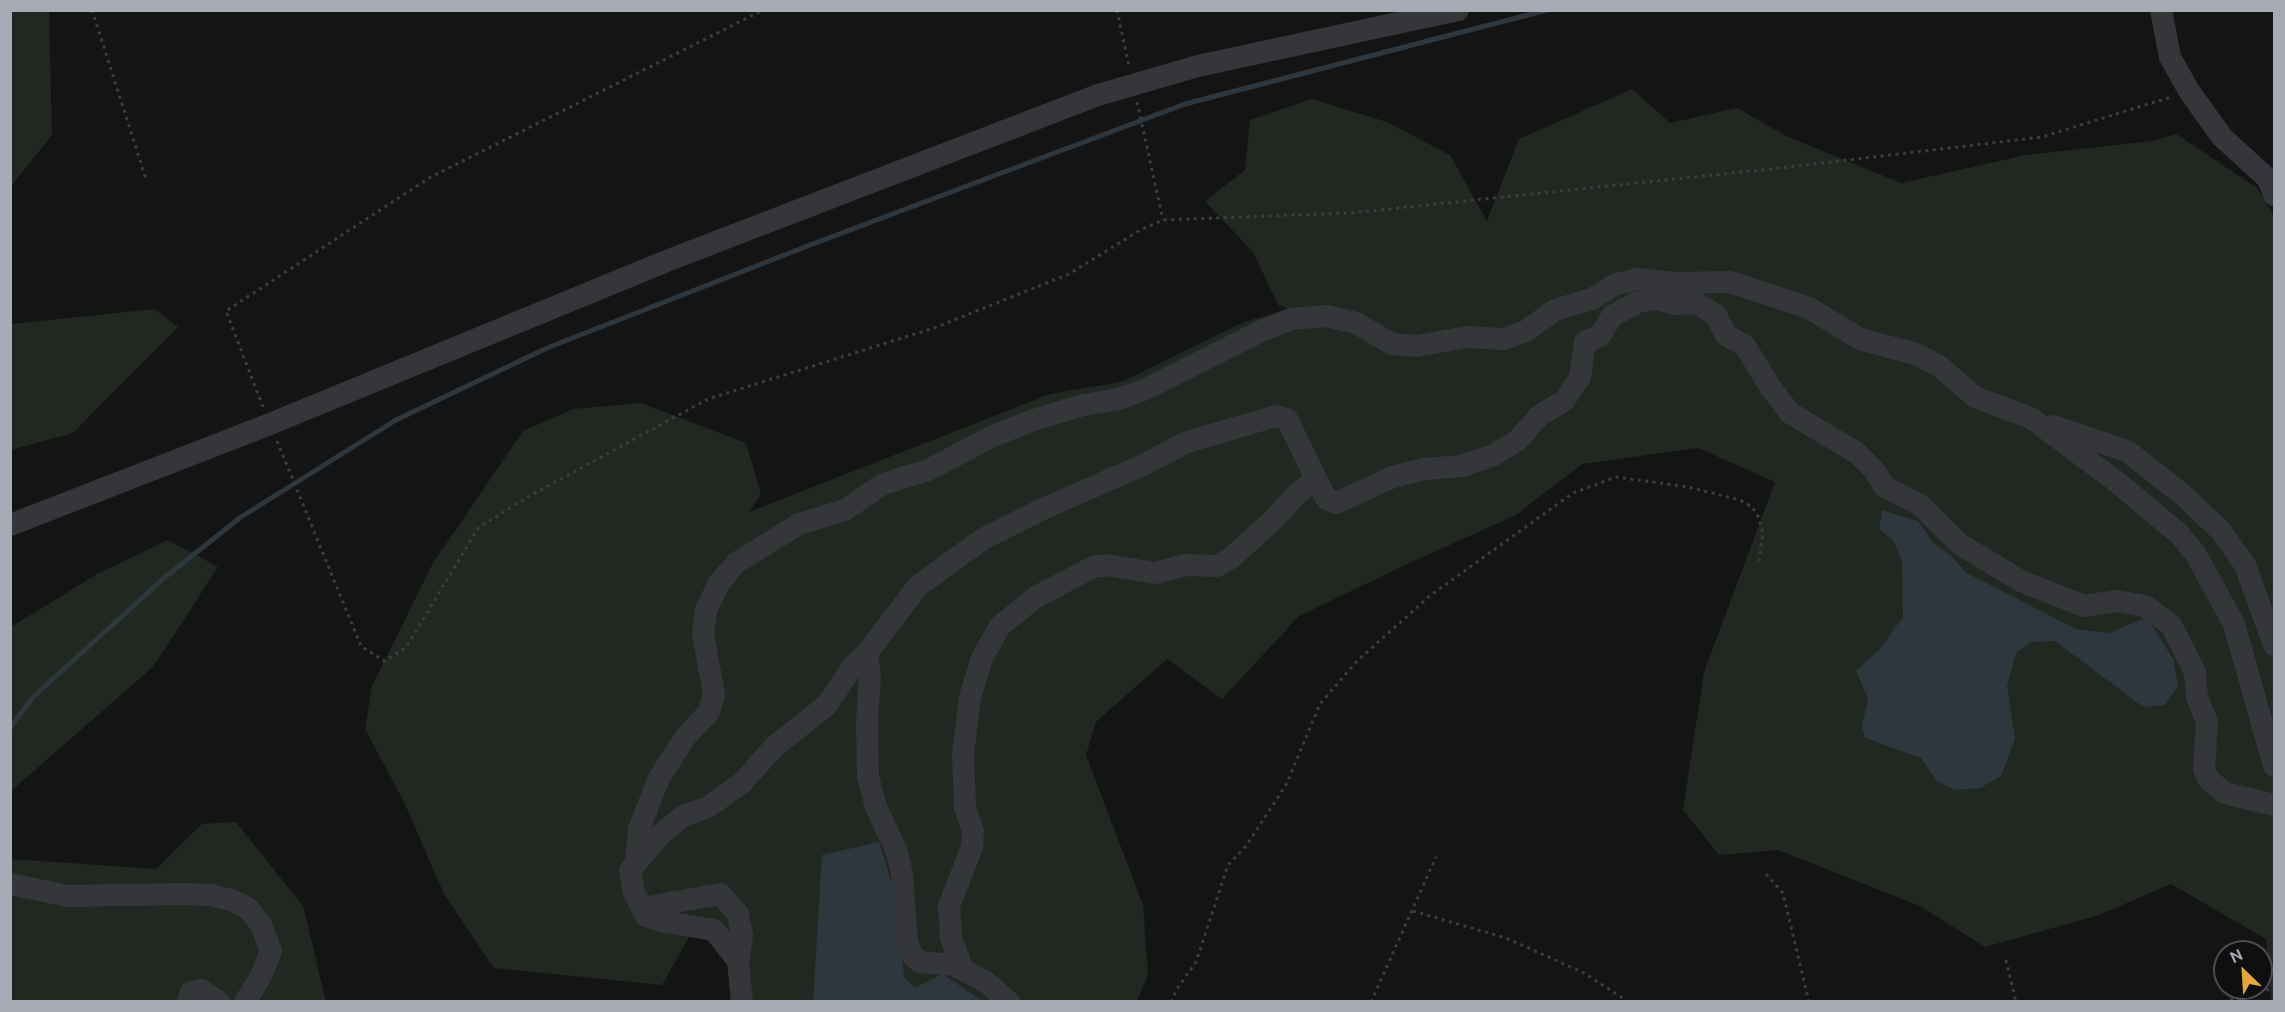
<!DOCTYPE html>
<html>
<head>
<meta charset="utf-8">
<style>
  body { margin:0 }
  #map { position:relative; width:2285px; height:1012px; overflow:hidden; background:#141415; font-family:Ubuntu,sans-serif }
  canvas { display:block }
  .frame { position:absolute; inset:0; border:12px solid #a6abb5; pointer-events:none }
  .north { position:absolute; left:2213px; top:940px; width:60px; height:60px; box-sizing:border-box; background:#0f0f10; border:2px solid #4b4d52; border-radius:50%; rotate:335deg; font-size:16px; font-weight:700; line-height:24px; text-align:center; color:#a6abb5 }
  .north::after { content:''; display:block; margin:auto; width:21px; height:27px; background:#e4a63e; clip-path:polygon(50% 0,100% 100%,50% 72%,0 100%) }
</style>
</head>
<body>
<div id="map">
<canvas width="2285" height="1012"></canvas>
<div class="frame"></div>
<div class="north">N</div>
</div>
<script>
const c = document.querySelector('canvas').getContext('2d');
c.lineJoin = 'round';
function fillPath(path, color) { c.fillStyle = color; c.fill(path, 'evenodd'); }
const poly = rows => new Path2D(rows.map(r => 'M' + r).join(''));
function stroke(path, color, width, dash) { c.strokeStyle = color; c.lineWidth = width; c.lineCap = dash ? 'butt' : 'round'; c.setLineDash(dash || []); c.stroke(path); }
fillPath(poly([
  [11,10,49,11,52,135,11,186],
  [1632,89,1670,123,1737,108,1786,136,1901,183,2026,155,2152,141,2176,134,2257,188,2274,216,2274,1001,2271,1001,2266,939,2171,884,2099,915,1985,947,1920,906,1778,850,1719,855,1683,810,1704,672,1775,482,1698,448,1582,464,1516,515,1403,566,1299,616,1222,699,1167,659,1096,722,1086,755,1143,905,1148,975,1137,1001,731,1001,728,965,707,938,691,934,662,985,494,968,444,894,403,800,365,729,372,686,433,563,523,431,573,409,641,403,746,443,761,494,749,512,1050,394,1121,382,1244,322,1289,309,1278,305,1253,252,1205,201,1245,170,1250,120,1312,99,1387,122,1450,155,1487,221,1519,139],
  [155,309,178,327,73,433,11,450,11,324],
  [168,540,218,567,153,667,11,791,11,627,97,574],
  [236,822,303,906,326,1001,11,1002,11,859,156,869,202,824]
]), '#202821');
fillPath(poly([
  [1882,510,1918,521,1934,544,1952,556,1965,572,2076,629,2109,633,2147,617,2173,659,2178,686,2165,705,2143,707,2055,641,2030,642,2016,653,2007,686,2015,739,2001,776,1980,788,1955,790,1937,781,1921,758,1865,738,1862,726,1868,699,1856,671,1880,649,1903,617,1902,560,1893,540,1879,529],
  [879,842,897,900,904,977,915,988,942,974,983,1001,813,1002,822,855]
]), '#2e373d');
stroke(poly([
  [10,728,33,697,164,578,241,517,396,420,547,348,810,245,1185,104,1547,10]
]), '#2e373d', 5);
stroke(poly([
  [92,10,146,179],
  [1117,10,1129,66],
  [1137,102,1163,220],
  [263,407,226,311,429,178,763,10],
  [277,441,361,646,384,661,406,648,478,528,528,497,708,399,934,328,1069,274,1142,229,1163,220,1350,213,1780,168,2042,137,2171,97],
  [1766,874,1783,893,1809,1002],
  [1413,911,1506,938,1584,973,1624,999,1624,1002],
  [2006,960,2016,1002],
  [1171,1002,1177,989,1196,962,1228,865,1246,846,1286,785,1320,704,1357,661,1431,595,1573,493,1616,477,1688,487,1740,500,1752,507,1759,518,1763,533,1759,561],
  [1371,1002,1436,857],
  [2223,1002,2274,988]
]), '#3b3d41', 3, [3, 4.5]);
stroke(poly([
  [2161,10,2170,57,2189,91,2222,137,2268,179,2274,195],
  [2053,426,2127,451,2183,495,2221,531,2245,565,2274,645],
  [10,525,270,424,669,260,1098,95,1198,66,1458,10],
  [636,864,639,829,659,778,686,736,709,712,714,694,703,634,706,610,719,583,736,563,799,524,845,510,883,484,928,470,993,436,1031,421,1083,405,1119,399,1146,389,1259,332,1291,319,1327,316,1356,323,1392,344,1417,346,1467,337,1504,339,1526,331,1555,310,1592,299,1614,285,1637,279,1675,283,1730,282,1809,308,1860,339,1916,354,1939,366,1975,397,2031,418,2117,482,2179,534,2195,553,2234,624,2274,766],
  [10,884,68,896,185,894,211,895,234,901,249,909,261,925,271,951,261,976,245,1002],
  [642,908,720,894,738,914,742,935,738,961],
  [963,970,951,938,949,906,972,847,973,831,965,808,963,755,970,697,982,658,1000,626,1036,597,1093,567,1107,565,1154,573,1186,565,1217,566,1231,558,1272,521,1297,494,1316,479],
  [188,1002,191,992,202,990,219,1002],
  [742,1002,738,961,714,930,665,922,646,916,634,893,630,870,661,834,683,816,708,807,742,783,775,746,827,705,853,666,867,653],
  [1009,1002,986,982,954,965,920,962,912,955,907,942,902,875,897,852,876,807,868,777,867,723,870,674,867,653,918,586,983,539,1045,508,1143,465,1187,442,1276,416,1287,419,1326,499,1336,503,1393,477,1424,469,1462,466,1494,455,1518,440,1540,415,1564,401,1580,377,1585,342,1600,336,1612,316,1638,302,1656,299,1677,304,1696,303,1716,315,1726,335,1745,346,1771,388,1790,413,1857,453,1874,470,1885,487,1920,505,1961,545,2021,581,2084,606,2117,601,2145,606,2171,625,2195,672,2197,697,2207,722,2204,769,2208,779,2225,793,2274,805]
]), '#35363a', 22);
</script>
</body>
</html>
